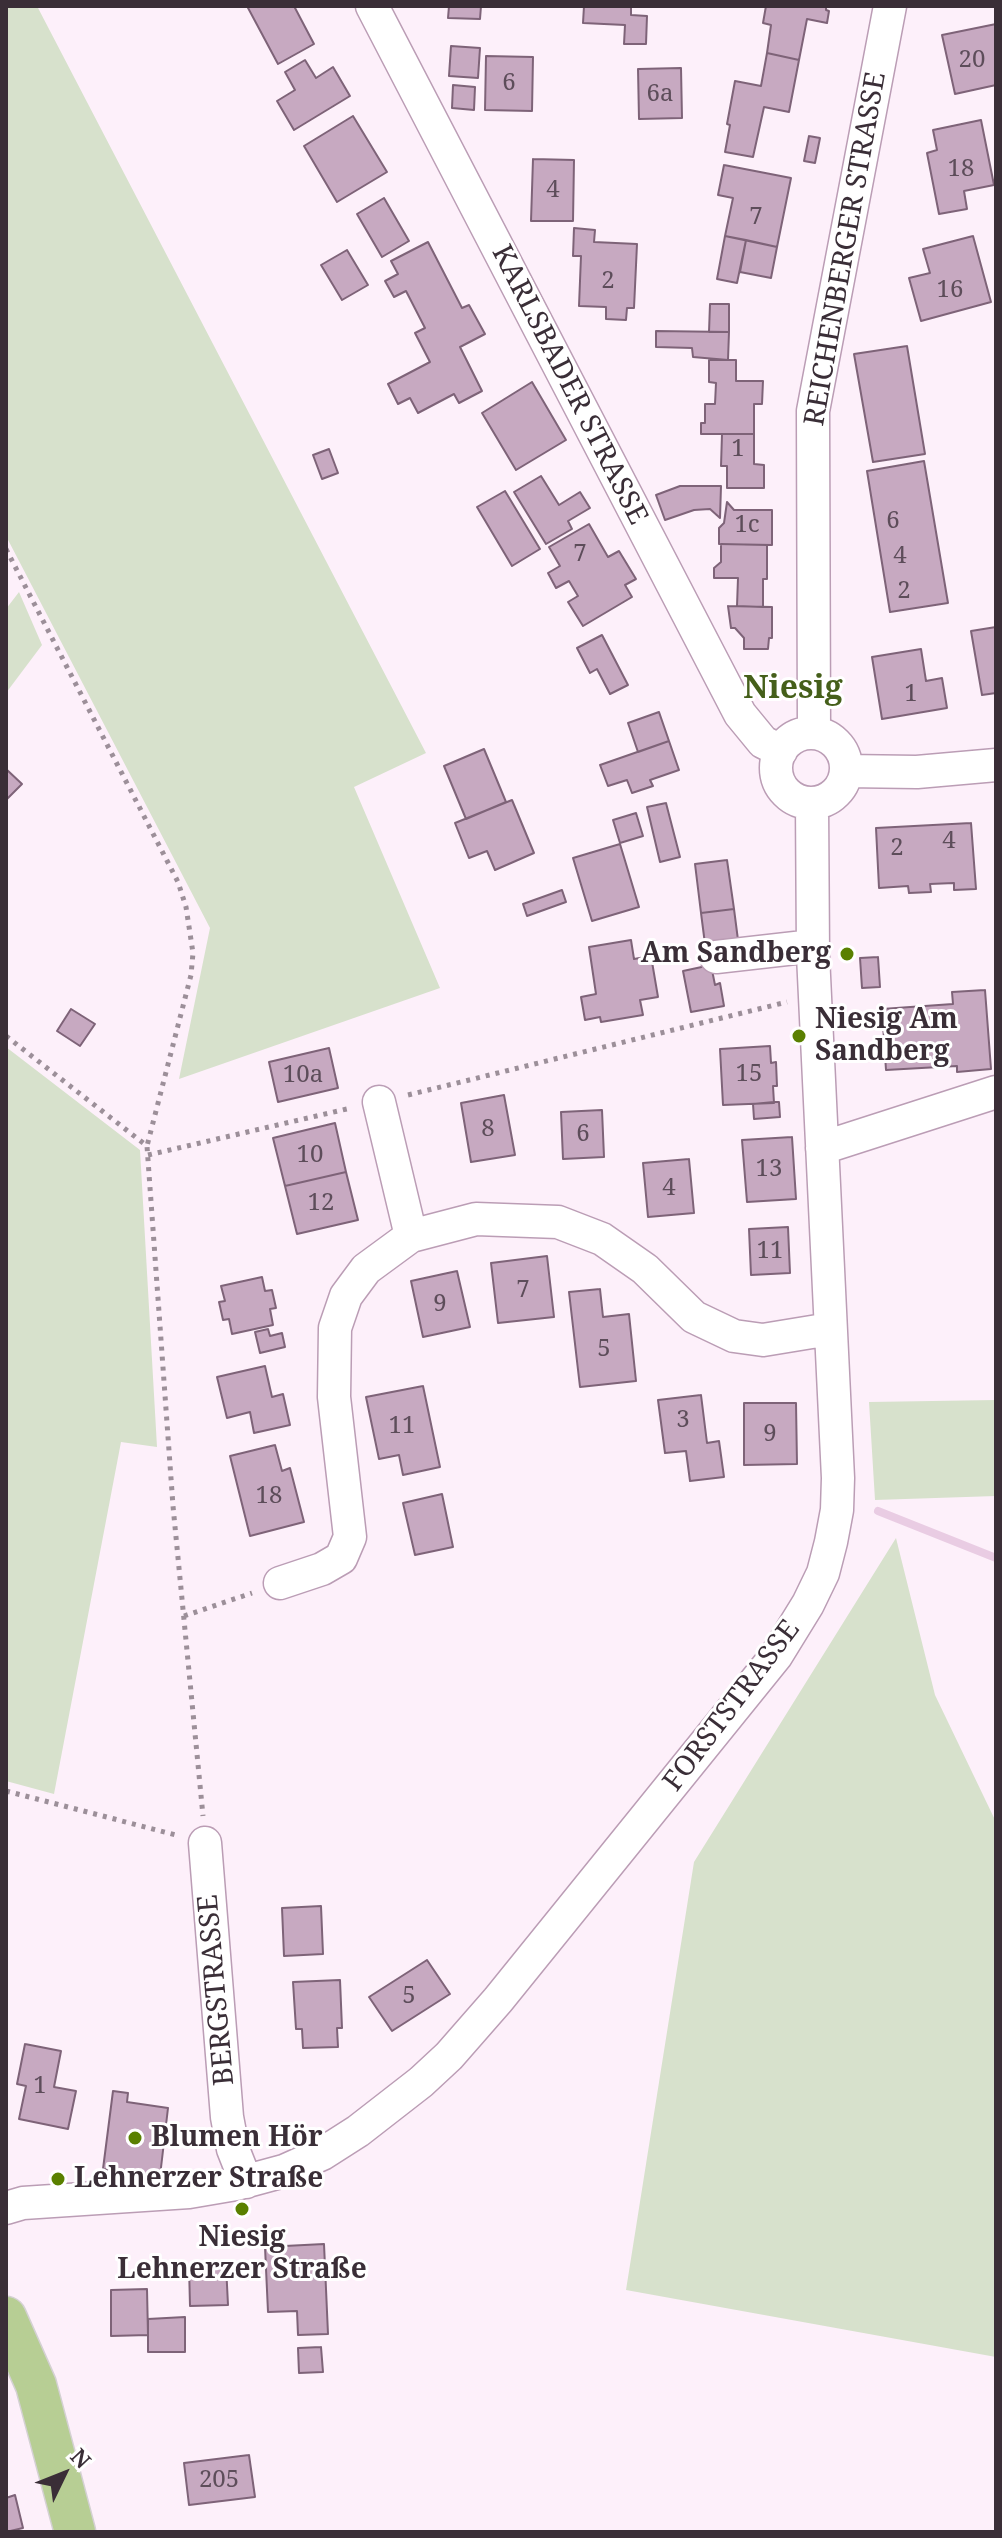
<!DOCTYPE html>
<html>
<head>
<meta charset="utf-8">
<style>
  body { margin:0 }
  #map { position:relative; width:1002px; height:2538px; overflow:hidden; background:#fdf0fa; font-family:"Noto Serif",serif }
  canvas { display:block }
  .frame { position:absolute; inset:0; border:8px solid #3a2e37; pointer-events:none }
  .north { position:absolute; left:24px; top:2434px; width:80px; height:80px; -webkit-text-stroke:6px #fff; paint-order:stroke; rotate:47deg; font-size:22px; font-weight:700; line-height:32px; text-align:center; color:#3a2e37 }
  .north::after { content:''; display:block; margin:auto; width:28px; height:36px; background:#3a2e37; clip-path:polygon(50% 0,100% 100%,50% 72%,0 100%) }
</style>
</head>
<body>
<div id="map">
<canvas width="1002" height="2538"></canvas>
<div class="frame"></div>
<div class="north">N</div>
</div>
<script>
const c = document.querySelector('canvas').getContext('2d');
c.lineJoin = 'round';
function fillPath(path, color) { c.fillStyle = color; c.fill(path, 'evenodd'); }
const poly = rows => new Path2D(rows.map(r => 'M' + r).join(''));
function stroke(path, color, width, dash) { c.strokeStyle = color; c.lineWidth = width; c.lineCap = dash ? 'butt' : 'round'; c.setLineDash(dash || []); c.stroke(path); }
function label(font, color, halo, rows, align = 'center') {
  c.font = font + ' "Noto Serif",serif'; c.lineWidth = 6; c.setLineDash([]); c.textBaseline = 'middle'; c.strokeStyle = halo; c.fillStyle = color; for (const [text, x, y, turn = 0] of rows) {
    c.save(); c.translate(x, y); c.rotate((+turn || 0) * Math.PI / 180); c.textAlign = isNaN(turn) ? turn : align; if (halo) c.strokeText(text, 0, 0); c.fillText(text, 0, 0); c.restore();
  }
}
fillPath(poly([
  [6,6,37,6,426,753,354,787,440,988,179,1079,210,928,6,536],
  [19,592,42,645,6,693,6,609],
  [6,1047,140,1150,157,1447,121,1442,54,1794,6,1781],
  [996,1400,996,1496,875,1500,869,1402],
  [896,1538,935,1695,996,1822,996,2357,626,2290,694,1862]
]), '#d7e1cc');
stroke(poly([
  [878,1511,996,1558]
]), '#e9cce3', 8);
const building = poly([
  [247,6,294,6,314,44,278,64,247,6],
  [449,6,481,6,480,19,448,18,449,6],
  [584,6,631,6,631,15,647,16,646,44,624,44,625,25,583,23,584,6],
  [766,6,826,6,826,10,829,11,827,23,807,19,799,60,767,53,771,25,763,23,766,6],
  [996,24,996,85,955,94,942,35,996,24],
  [451,46,480,48,478,78,449,76,451,46],
  [767,53,799,60,789,112,764,107,753,157,725,152,730,125,727,124,735,81,761,86,767,53],
  [486,56,533,57,532,111,485,110,486,56],
  [305,60,316,78,333,67,350,96,294,130,277,101,295,90,285,72,305,60],
  [681,68,682,118,639,119,638,69,681,68],
  [453,85,475,87,474,110,452,108,453,85],
  [353,116,387,172,337,202,304,146,353,116],
  [981,120,994,185,964,191,967,209,939,214,927,153,937,150,933,130,981,120],
  [809,136,820,138,815,163,804,161,809,136],
  [533,159,574,160,573,221,531,221,533,159],
  [724,165,791,178,777,247,725,236,733,198,718,195,724,165],
  [384,198,409,241,382,257,357,214,384,198],
  [574,228,595,230,594,242,637,244,634,308,627,308,626,320,606,319,606,307,579,306,581,256,573,256,574,228],
  [725,236,746,240,737,283,717,279,725,236],
  [973,236,991,302,921,321,909,278,930,273,923,249,973,236],
  [746,240,777,247,771,278,740,272,746,240],
  [428,242,462,308,469,305,485,334,460,347,482,391,459,403,454,394,418,413,410,398,398,404,388,384,430,362,415,333,425,328,406,291,394,297,385,281,398,274,391,261,428,242],
  [347,250,368,285,342,300,321,265,347,250],
  [710,304,729,304,729,332,709,332,710,304],
  [656,331,729,332,728,360,693,357,692,348,656,347,656,331],
  [907,346,925,454,873,462,854,354,907,346],
  [709,360,736,360,736,381,763,381,762,404,754,404,754,434,701,434,701,423,705,423,705,404,715,404,716,383,709,382,709,360],
  [532,382,566,440,516,470,482,413,532,382],
  [722,434,754,434,754,464,764,465,764,488,727,488,727,466,721,466,722,434],
  [329,449,338,473,322,479,313,455,329,449],
  [924,461,948,603,890,612,867,471,924,461],
  [541,476,559,505,580,492,590,508,568,521,572,529,546,544,514,492,541,476],
  [680,486,721,486,720,518,710,509,694,510,665,520,656,495,680,486],
  [505,491,540,549,512,566,477,507,505,491],
  [727,502,734,510,772,510,772,545,719,544,719,528,724,523,727,502],
  [589,524,608,557,619,551,636,579,625,585,632,597,583,626,568,602,578,596,569,581,556,588,548,573,560,566,549,547,589,524],
  [721,544,767,545,767,579,763,579,763,607,737,606,738,578,714,578,714,568,721,562,721,544],
  [728,606,772,607,772,638,769,638,768,649,744,649,744,638,735,628,731,628,728,606],
  [996,627,996,693,982,695,971,631,996,627],
  [602,635,628,685,610,694,597,669,590,673,577,648,602,635],
  [921,649,926,681,942,678,947,708,882,719,872,657,921,649],
  [659,712,669,741,638,752,628,723,659,712],
  [669,741,679,770,650,780,653,786,632,793,627,780,608,786,600,765,669,741],
  [484,749,506,802,466,819,444,766,484,749],
  [6,769,22,784,7,799,6,799,6,769],
  [512,800,534,853,495,870,487,851,469,858,455,823,512,800],
  [666,803,680,857,660,862,647,807,666,803],
  [636,813,643,836,620,843,613,820,636,813],
  [971,823,976,889,954,890,954,883,930,884,931,892,909,893,908,886,879,888,876,828,971,823],
  [620,844,639,907,592,921,573,858,620,844],
  [727,860,734,909,701,913,695,864,727,860],
  [562,890,566,902,527,916,523,904,562,890],
  [734,909,738,940,705,944,701,913,734,909],
  [631,940,634,959,651,956,658,997,640,1000,643,1015,601,1022,600,1017,585,1020,581,997,596,994,589,947,631,940],
  [878,957,880,987,862,988,860,958,878,957],
  [711,965,715,985,720,983,724,1006,691,1012,683,971,711,965],
  [985,990,991,1069,957,1072,957,1066,886,1070,882,1009,953,1004,952,992,985,990],
  [71,1009,95,1024,80,1046,57,1031,71,1009],
  [770,1046,771,1063,776,1062,777,1086,773,1086,774,1103,723,1105,720,1049,770,1046],
  [329,1048,338,1088,278,1102,269,1062,329,1048],
  [504,1095,515,1155,471,1162,461,1103,504,1095],
  [774,1102,779,1102,780,1117,754,1119,753,1104,774,1102],
  [602,1110,604,1157,563,1159,561,1112,602,1110],
  [335,1123,346,1172,285,1186,273,1138,335,1123],
  [792,1137,796,1199,747,1202,742,1140,792,1137],
  [689,1159,694,1213,648,1217,643,1163,689,1159],
  [346,1172,358,1220,297,1234,285,1186,346,1172],
  [788,1227,790,1273,751,1275,749,1229,788,1227],
  [547,1256,554,1317,498,1323,491,1263,547,1256],
  [457,1271,470,1327,423,1337,411,1281,457,1271],
  [262,1277,265,1291,272,1290,276,1308,270,1309,273,1325,232,1334,229,1319,223,1320,219,1302,225,1301,221,1286,262,1277],
  [600,1289,603,1317,629,1314,636,1381,580,1387,569,1292,600,1289],
  [268,1329,270,1336,282,1333,285,1347,260,1353,255,1332,268,1329],
  [265,1366,272,1397,283,1394,290,1425,254,1433,250,1412,227,1418,217,1377,265,1366],
  [423,1386,440,1467,403,1475,399,1455,379,1459,366,1397,423,1386],
  [701,1395,707,1443,719,1441,724,1477,690,1481,686,1451,665,1453,658,1400,701,1395],
  [744,1403,796,1403,797,1464,744,1465,744,1403],
  [275,1445,282,1471,290,1468,304,1522,250,1536,230,1456,275,1445],
  [442,1494,453,1547,415,1555,403,1503,442,1494],
  [321,1906,323,1954,284,1956,282,1908,321,1906],
  [427,1960,450,1994,392,2031,369,1997,427,1960],
  [340,1980,342,2028,337,2028,338,2047,303,2048,302,2029,296,2029,293,1982,340,1980],
  [25,2044,61,2051,54,2087,76,2091,68,2129,19,2119,26,2086,17,2084,25,2044],
  [113,2091,128,2093,127,2102,168,2108,160,2176,103,2169,113,2091],
  [324,2244,328,2334,298,2335,297,2311,268,2312,265,2247,324,2244],
  [226,2265,228,2305,190,2306,189,2266,226,2265],
  [147,2289,148,2335,111,2336,111,2290,147,2289],
  [185,2317,185,2352,148,2352,148,2319,185,2317],
  [321,2347,323,2372,299,2373,298,2348,321,2347],
  [249,2455,255,2497,189,2505,184,2463,249,2455],
  [15,2495,23,2528,6,2532,6,2498,15,2495]
]);
fillPath(building, '#c7a9c1');
stroke(building, '#7e6378', 2);
const minor = poly([
  [372,6,740,714,763,742,781,751],
  [814,733,813,411,890,6],
  '776 768a35 35 0 1 1 70 0a35 35 0 1 1-70 0Z',
  [846,771,917,772,996,765],
  [716,957,813,946],
  [379,1102,411,1236],
  [822,1148,996,1092],
  [280,1583,322,1569,341,1558,350,1537,334,1397,335,1328,346,1296,366,1269,411,1236,476,1219,558,1222,602,1239,645,1269,694,1317,734,1336,763,1340,830,1329],
  [205,1843,227,2117,233,2149,246,2182],
  [6,2208,23,2203,189,2192,236,2184,284,2171,322,2154,358,2131,421,2082,449,2056,498,2000,776,1656,808,1604,823,1573,831,1542,837,1510,838,1478,813,955,812,803]
]);
const major = poly([
  [6,2317,36,2385,75,2532]
]);
stroke(minor, '#bb9db5', 35);
stroke(major, '#d4d1d3', 43);
stroke(poly([
  [6,549,178,882,186,907,193,953,191,975,147,1146],
  [6,1036,147,1146,173,1506,203,1816],
  [408,1095,787,1002],
  [148,1155,351,1108],
  [184,1616,252,1593],
  [6,1791,180,1836]
]), '#9c8f99', 5, [4, 6]);
stroke(minor, '#fff', 32);
stroke(major, '#b7ce94', 40);
for (const [x, y, r, color] of [
  [847,954,8,"#5a8000"],
  [799,1036,8,"#5a8000"],
  [135,2138,8,"#5a8000"],
  [58,2179,8,"#5a8000"],
  [242,2209,8,"#5a8000"]
]) { const dot = new Path2D(); dot.arc(x, y, r, 0, 2 * Math.PI); c.fillStyle = color; c.fill(dot); stroke(dot, '#fff', 3); }
label('24px', '#5d4d5a', null, [
  ["20",972,60],
  ["6",509,83],
  ["6a",660,94],
  ["18",961,169],
  ["4",553,190],
  ["7",756,217],
  ["2",608,281],
  ["16",950,290],
  ["1",738,449],
  ["6",893,521],
  ["1c",747,525],
  ["7",580,554],
  ["4",900,556],
  ["2",904,591],
  ["1",911,694],
  ["4",949,841],
  ["2",897,848],
  ["15",749,1074],
  ["10a",303,1075],
  ["8",488,1129],
  ["6",583,1134],
  ["10",310,1155],
  ["13",769,1169],
  ["4",669,1188],
  ["12",321,1203],
  ["11",770,1251],
  ["7",523,1290],
  ["9",440,1304],
  ["5",604,1349],
  ["3",683,1420],
  ["11",402,1426],
  ["9",770,1434],
  ["18",269,1496],
  ["5",409,1996],
  ["1",40,2086],
  ["205",219,2480]
]);
label('28px', '#3a2e37', '#fff', [
  ["REICHENBERGER STRASSE",846,249,-80],
  ["KARLSBADER STRASSE",569,385,63],
  ["FORSTSTRASSE",732,1706,-53],
  ["BERGSTRASSE",217,1990,-95]
]);
label('bold 28px', '#3a2e37', '#fff', [
  ["Am Sandberg",831,954,"right"],
  ["Niesig Am",815,1020],
  ["Sandberg",815,1052],
  ["Blumen Hör",151,2138],
  ["Lehnerzer Straße",74,2179],
  ["Niesig",242,2238,"center"],
  ["Lehnerzer Straße",242,2270,"center"]
], 'left');
label('bold 32px', '#455f1a', '#fff', [
  ["Niesig",793,689]
]);
</script>
</body>
</html>
